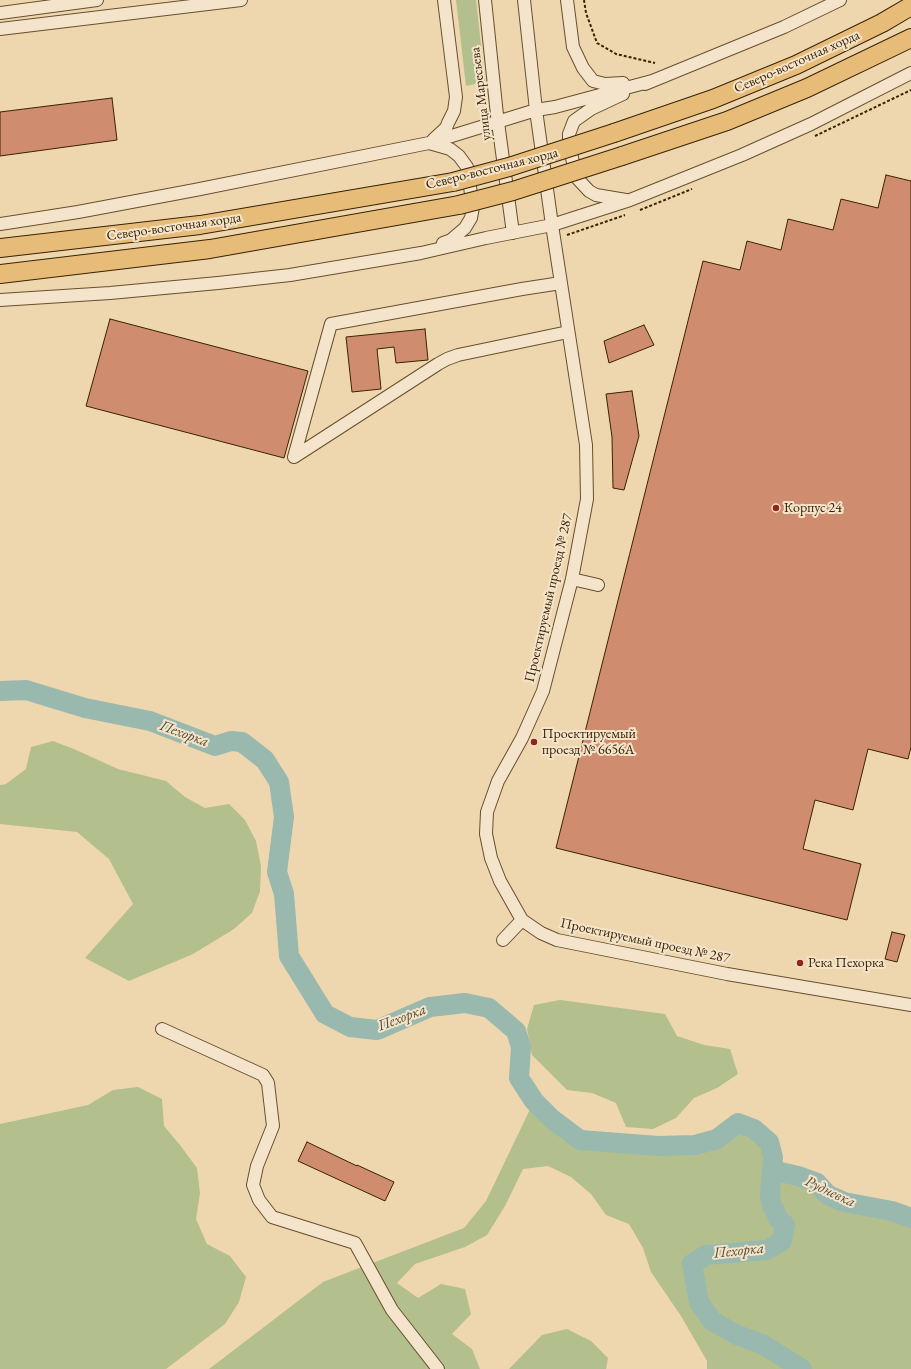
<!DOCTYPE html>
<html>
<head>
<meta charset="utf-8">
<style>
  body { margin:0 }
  canvas { display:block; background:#eed6af }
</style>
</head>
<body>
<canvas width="911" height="1369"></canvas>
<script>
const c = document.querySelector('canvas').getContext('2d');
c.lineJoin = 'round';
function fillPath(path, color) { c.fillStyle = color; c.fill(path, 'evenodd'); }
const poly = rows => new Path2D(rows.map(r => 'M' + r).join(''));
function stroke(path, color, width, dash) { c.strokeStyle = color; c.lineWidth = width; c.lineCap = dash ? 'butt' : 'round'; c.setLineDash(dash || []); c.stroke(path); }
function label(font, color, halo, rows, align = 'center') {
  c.font = font + ' "EB Garamond",serif'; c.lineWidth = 4; c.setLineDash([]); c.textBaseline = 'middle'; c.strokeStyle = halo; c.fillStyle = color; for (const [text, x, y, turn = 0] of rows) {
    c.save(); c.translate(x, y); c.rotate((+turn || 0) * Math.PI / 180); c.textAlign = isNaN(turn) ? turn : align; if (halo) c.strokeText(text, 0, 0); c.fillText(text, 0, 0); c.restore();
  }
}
fillPath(poly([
  [456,0,476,0,485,82,466,86],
  [53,741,74,749,118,769,166,781,185,797,205,808,229,804,245,820,256,841,261,866,260,891,252,913,234,929,193,954,129,981,85,958,133,904,109,859,77,832,0,824,0,785,6,784,26,769,31,747],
  [560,1000,665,1014,677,1036,704,1045,730,1049,738,1074,717,1088,694,1098,676,1118,653,1129,626,1127,616,1103,592,1093,567,1090,532,1055,527,1029,534,1005],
  [138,1087,162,1099,164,1126,180,1145,197,1168,200,1193,196,1219,207,1244,230,1256,246,1277,239,1302,225,1324,166,1369,0,1369,0,1124,88,1105,113,1090],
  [534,1101,552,1119,581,1140,658,1146,695,1145,717,1139,738,1123,754,1129,769,1142,773,1157,772,1170,798,1176,817,1183,828,1195,844,1202,892,1211,911,1218,911,1369,707,1369,707,1361,681,1316,651,1272,643,1248,629,1224,606,1215,591,1194,571,1177,548,1166,523,1169,505,1206,487,1235,465,1247,415,1264,397,1283,418,1298,441,1284,465,1289,471,1314,452,1334,472,1349,480,1369,209,1369,323,1282,464,1228,486,1201],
  [567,1329,591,1341,608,1358,606,1369,509,1369,542,1335]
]), '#b4bf8e');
stroke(poly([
  [0,691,26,690,85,708,150,721,215,746,231,741,242,742,265,760,279,782,284,817,277,872,284,894,289,956,325,1014,350,1027,377,1030,430,1007,465,1003,489,1008,516,1031,521,1047,519,1078,534,1101,552,1119,580,1140,658,1146,695,1145,717,1139,738,1123,754,1129,769,1142,773,1157,770,1194,771,1203,779,1220,785,1225,782,1241,767,1250,706,1255,692,1264,699,1302,712,1321,737,1335,762,1344,802,1369],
  [772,1170,798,1176,817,1183,828,1195,844,1202,892,1211,911,1218]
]), '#99b9ae', 20);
const building = poly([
  [112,98,117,140,0,156,0,112,112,98],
  [886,175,911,181,911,747,908,759,868,749,853,810,815,800,803,849,861,864,847,920,556,848,703,261,740,270,747,241,781,250,788,219,833,230,841,199,878,208,886,175],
  [110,319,308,371,284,458,86,406,110,319],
  [644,325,654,345,609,363,604,341,644,325],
  [425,329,428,360,396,363,394,347,377,349,381,389,352,392,346,337,425,329],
  [632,391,639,436,624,490,613,488,612,437,606,394,632,391],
  [892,932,905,935,897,962,885,959,892,932],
  [307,1142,357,1166,357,1165,394,1182,385,1201,298,1161,307,1142]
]);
fillPath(building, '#d08c6e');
stroke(building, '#392301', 1);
const minor = poly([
  [485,0,497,115,513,233],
  [524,0,536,110,552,225,586,445,587,499,572,579,543,691,522,738,498,781,487,812,486,834,491,858,500,881,522,920,541,933,557,940,727,974,911,1005],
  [567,0,573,47,583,68,593,81,605,84,623,83],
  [0,13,97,0],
  [0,29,241,0],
  [645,84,784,27,840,0],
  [623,94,591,109,574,121,569,134,569,143,576,177,589,191,596,195,626,200],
  [433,140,446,128,448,123,454,111,456,97,444,0],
  [429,143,450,149,459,156,467,167,473,207,471,218,465,228,451,240,443,243],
  [0,224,78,212,195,190,429,143,536,110,555,107,652,81],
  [561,283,522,289,331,324,294,457,438,364,447,359,458,355,568,332],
  [0,300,110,293,218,283,290,275,421,253,486,238,552,225,630,200,742,155,811,124,911,73],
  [572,579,598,585],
  [503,940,522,920],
  [162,1029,263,1075,268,1083,273,1126,257,1166,253,1185,259,1200,272,1217,355,1243,392,1310,438,1369]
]);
const highway = poly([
  [614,133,713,99,796,65,882,23,911,6],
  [622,156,727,121,807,88,911,38],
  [0,248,200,225,453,182],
  [0,274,210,249,459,205]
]);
stroke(minor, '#66502c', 14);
stroke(highway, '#392301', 20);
stroke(poly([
  [584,0,586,13,597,43,616,54,655,63],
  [815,136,911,90],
  [640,210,692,189],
  [567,235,625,215]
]), '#392301', 2, [3, 2]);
stroke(minor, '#f4e4cb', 12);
stroke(highway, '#e7bb78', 18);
const highwayBridge = poly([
  [453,182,509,167,614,133],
  [459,205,513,191,622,156]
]);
stroke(highwayBridge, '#392301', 20, []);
stroke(highwayBridge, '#e7bb78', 18);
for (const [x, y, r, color] of [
  [776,508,4,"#8f2418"],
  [534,742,4,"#8f2418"],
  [800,963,4,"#8f2418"]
]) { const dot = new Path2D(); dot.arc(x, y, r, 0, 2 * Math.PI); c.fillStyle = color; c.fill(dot); stroke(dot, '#f4e4cb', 1.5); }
label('14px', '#392301', '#f4e4cb', [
  ["Северо-восточная хорда",797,62,-24],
  ["улица Маресьева",481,94,-97],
  ["Северо-восточная хорда",492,169,-14],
  ["Северо-восточная хорда",174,227,-8],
  ["Проектируемый проезд № 287",549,598,-77],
  ["Проектируемый проезд № 287",645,941,12]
]);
label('14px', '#392301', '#f4e4cb', [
  ["Корпус 24",784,508],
  ["Проектируемый",542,734],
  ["проезд № 6656А",542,750],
  ["Река Пехорка",808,963]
], 'left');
label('italic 15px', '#51482c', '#f4e4cb', [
  ["Пехорка",184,734,20],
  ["Пехорка",402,1018,-21],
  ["Рудневка",830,1192,25],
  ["Пехорка",739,1251,-6]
]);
</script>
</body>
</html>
